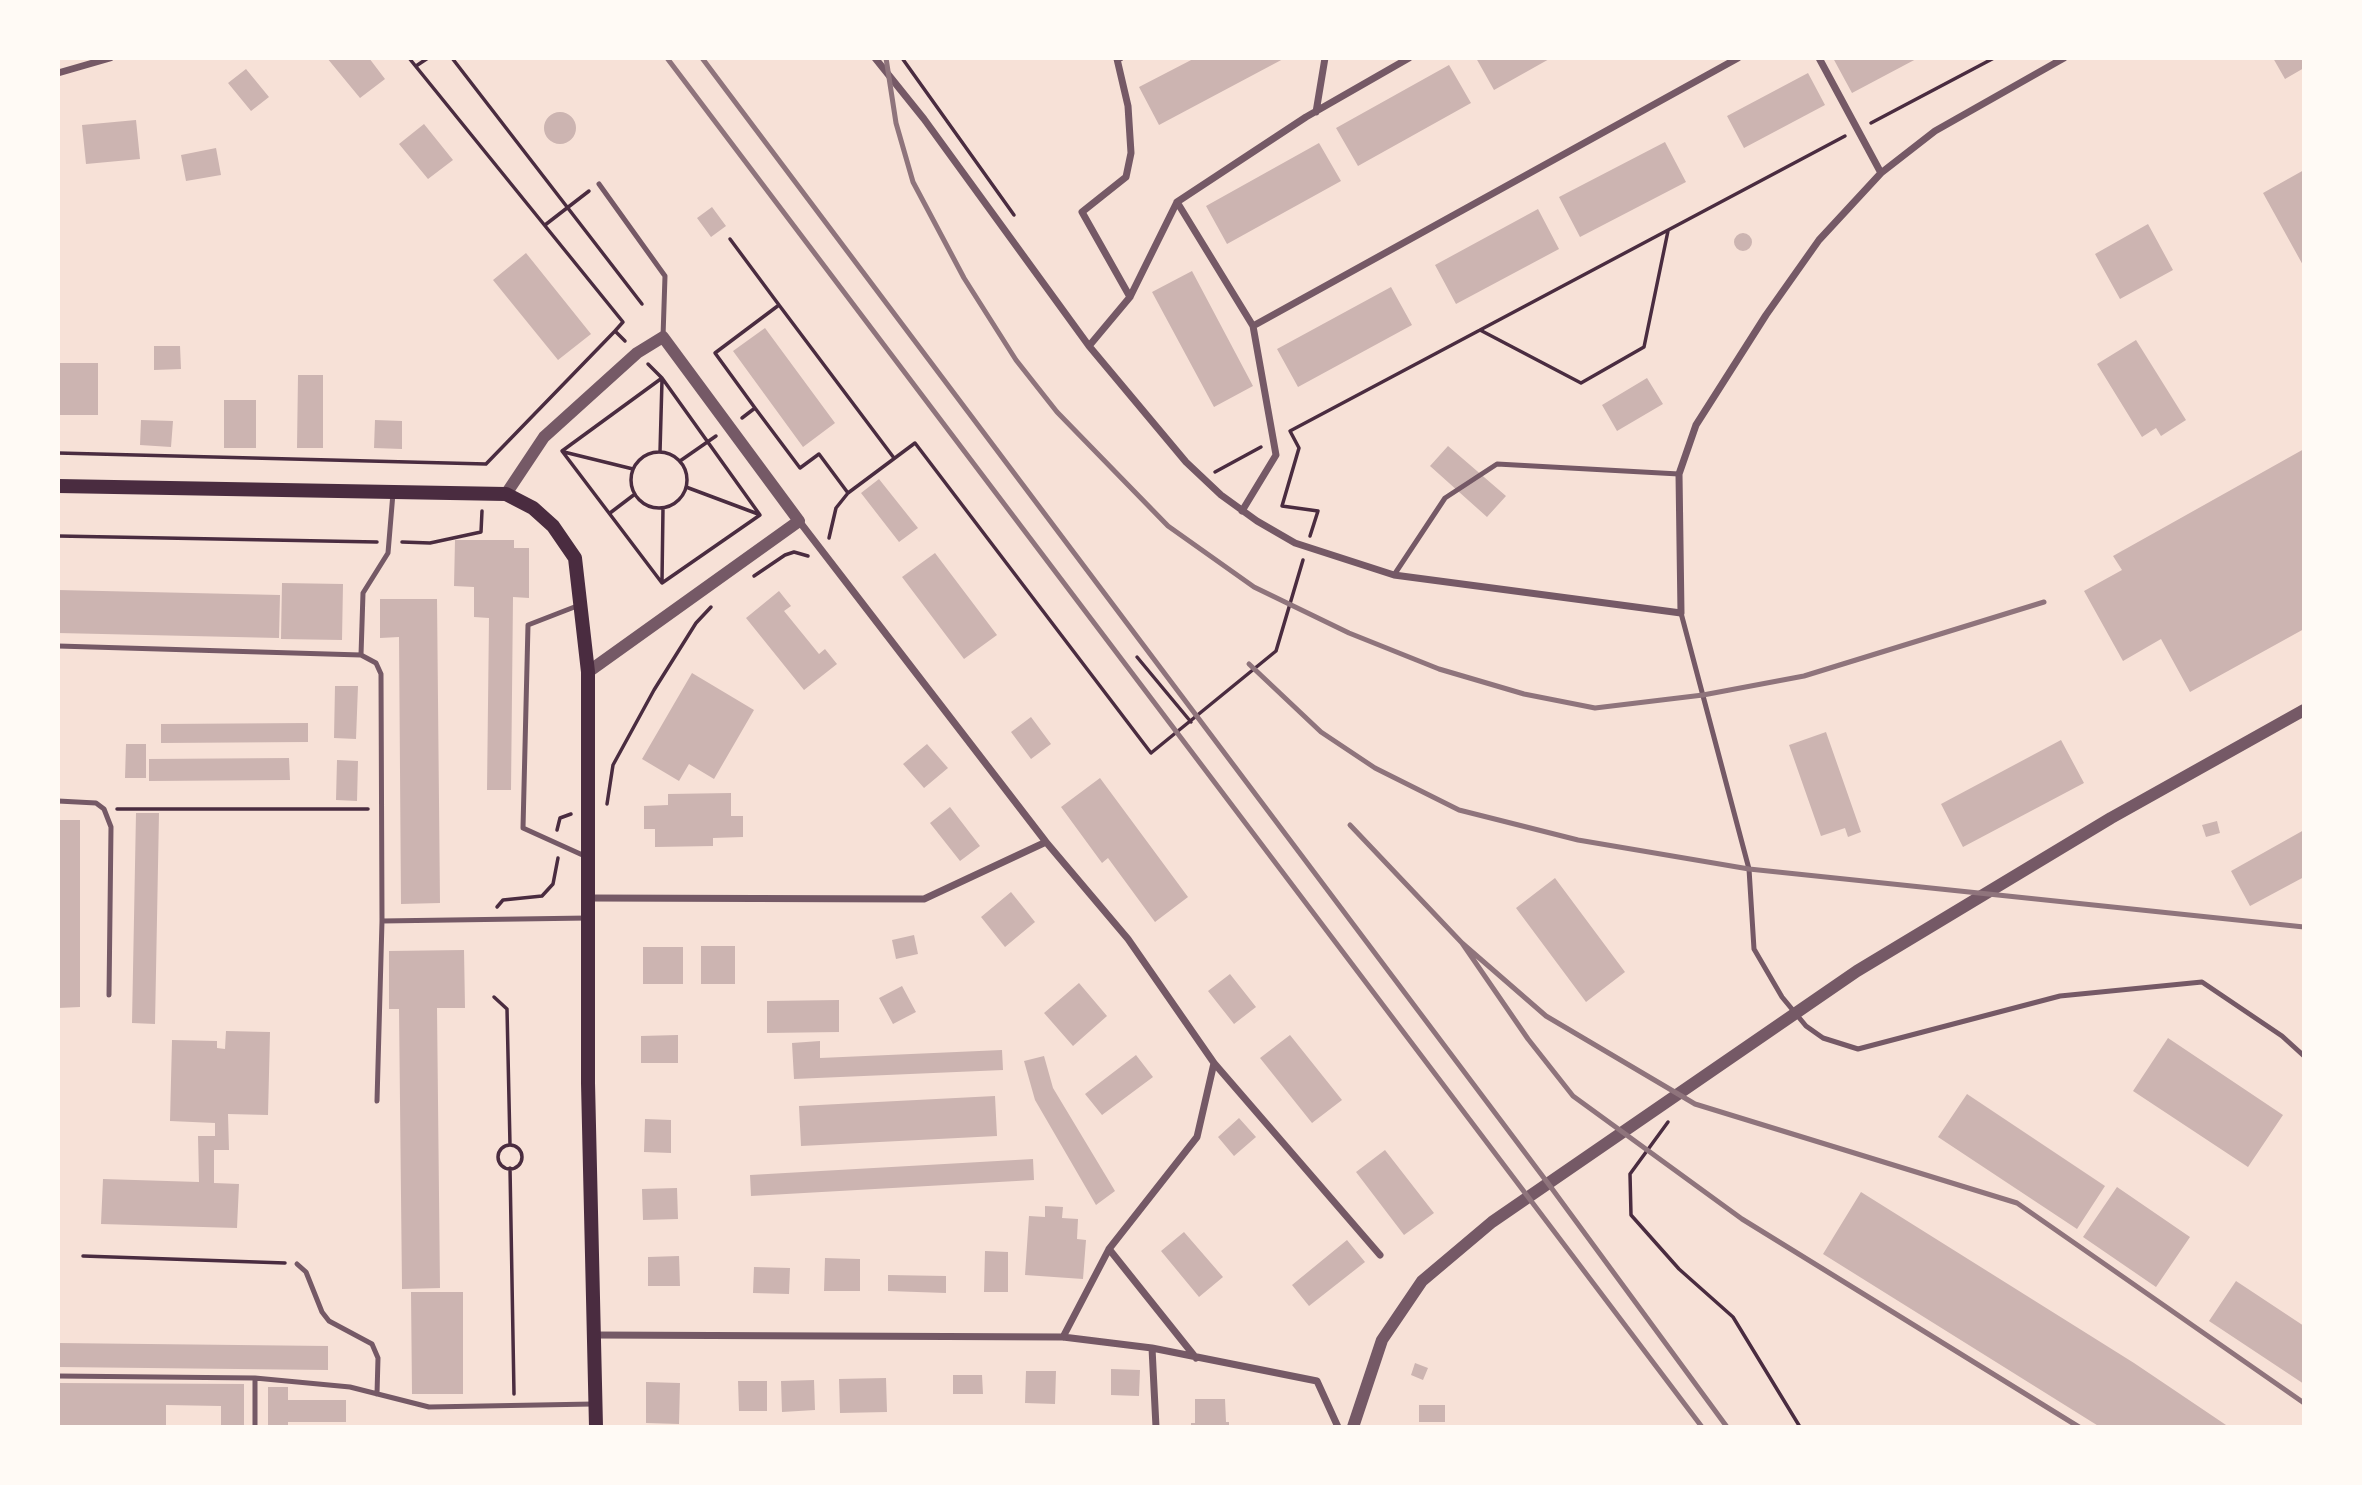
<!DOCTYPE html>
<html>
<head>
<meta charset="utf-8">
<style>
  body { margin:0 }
  #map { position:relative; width:2362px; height:1485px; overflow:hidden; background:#f7e1d7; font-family:"Noto Sans",sans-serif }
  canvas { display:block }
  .frame { position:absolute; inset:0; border:60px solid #fffaf5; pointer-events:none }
</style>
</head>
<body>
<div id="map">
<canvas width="2362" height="1485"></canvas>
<div class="frame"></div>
</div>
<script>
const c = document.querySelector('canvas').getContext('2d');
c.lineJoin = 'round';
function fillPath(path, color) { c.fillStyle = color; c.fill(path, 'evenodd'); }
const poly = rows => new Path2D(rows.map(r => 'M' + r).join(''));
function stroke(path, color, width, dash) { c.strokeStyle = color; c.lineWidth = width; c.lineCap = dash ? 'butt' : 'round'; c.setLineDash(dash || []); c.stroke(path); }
fillPath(poly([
  [327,58,369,58,385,79,360,98],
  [1195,58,1285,58,1159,125,1139,87],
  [1476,58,1551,58,1494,90],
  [1833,58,1918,58,1852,93],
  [2273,58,2304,58,2304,68,2285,79],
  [1449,65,1471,103,1358,166,1336,128],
  [246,69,269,97,251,111,228,83],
  [1808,73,1825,105,1744,148,1727,116],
  '544 128a16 16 0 1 1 32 0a16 16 0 1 1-32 0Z',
  [136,120,140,159,86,164,82,125],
  [424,124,453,160,428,179,399,144],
  [1665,142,1686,182,1580,237,1559,197],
  [1319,143,1341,181,1227,244,1206,206],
  [216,148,221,175,186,181,181,155],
  [2304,170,2304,267,2263,193],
  [712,207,726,226,711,237,697,218],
  [1538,209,1559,249,1456,304,1435,265],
  [2148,224,2173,270,2120,299,2095,254],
  '1734 242a9 9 0 1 1 18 0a9 9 0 1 1-18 0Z',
  [526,253,591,334,558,360,493,280],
  [1192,271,1253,386,1214,407,1152,292],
  [1391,287,1412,325,1298,387,1277,349],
  [765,328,835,423,803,447,733,351],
  [2136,340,2186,420,2161,436,2156,428,2142,437,2097,364],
  [154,346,180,346,181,369,154,370],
  [58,363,98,363,98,415,58,415],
  [298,375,323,375,323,448,297,448],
  [1647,378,1663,404,1617,431,1602,405],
  [224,400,256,400,256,448,224,448],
  [141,420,173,421,171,447,140,445],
  [375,420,402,421,402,449,374,448],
  [1448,446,1506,496,1487,517,1430,466],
  [2304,449,2304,629,2190,692,2161,639,2123,661,2084,591,2122,570,2113,556],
  [879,479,918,528,899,542,861,493],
  [455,540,514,540,514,548,529,548,529,598,513,597,511,790,487,790,489,618,474,617,474,587,454,586],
  [935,553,997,635,964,659,902,577],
  [282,583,343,584,342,640,281,639],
  [58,590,280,595,279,638,58,633],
  [779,591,791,606,784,611,819,654,825,649,837,664,804,690,746,618],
  [380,599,437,599,440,903,401,904,399,637,380,638],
  [692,673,754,710,714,779,689,764,679,781,642,759],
  [335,686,358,686,356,739,334,738],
  [1031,717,1051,744,1031,759,1011,732],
  [308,723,308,742,161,743,161,724],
  [1826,732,1861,832,1848,837,1845,828,1821,836,1789,745],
  [2061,740,2084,783,1963,847,1941,804],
  [126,744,146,744,146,778,125,778],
  [927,744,948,768,924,788,903,764],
  [289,758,290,780,149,781,149,759],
  [337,760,358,761,357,801,336,800],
  [1100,778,1188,897,1155,922,1108,858,1102,863,1061,807],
  [731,793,731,816,743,816,743,837,713,838,713,846,655,847,655,829,644,829,644,806,668,805,668,794],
  [950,807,980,846,960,861,930,823],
  [136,813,159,813,155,1024,132,1023],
  [58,820,80,820,80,1007,58,1008],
  [2217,821,2220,833,2206,837,2202,825],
  [2304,830,2304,877,2250,906,2231,871],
  [1555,878,1625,972,1586,1002,1516,908],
  [1011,892,1035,922,1005,947,981,917],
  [914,935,918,954,896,959,892,940],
  [701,946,735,946,735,984,701,984],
  [643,947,683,947,683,984,643,984],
  [464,950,465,1008,437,1008,440,1288,402,1289,399,1009,389,1009,389,951],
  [1230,974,1256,1007,1234,1024,1208,991],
  [1079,983,1107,1016,1073,1046,1044,1013],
  [902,986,916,1012,893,1024,879,998],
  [839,1000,839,1032,767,1033,767,1001],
  [226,1031,270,1032,268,1115,228,1114,229,1150,214,1150,214,1183,239,1184,237,1228,101,1224,103,1179,199,1182,198,1136,215,1136,215,1123,170,1121,172,1040,217,1041,217,1048,225,1049],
  [678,1035,678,1063,641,1063,641,1036],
  [1290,1035,1342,1100,1312,1123,1260,1058],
  [2168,1038,2283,1115,2248,1167,2133,1091],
  [820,1041,820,1058,1002,1050,1003,1070,794,1079,792,1043],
  [1136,1055,1153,1077,1102,1115,1085,1094],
  [1044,1056,1053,1088,1115,1191,1096,1205,1035,1100,1024,1061],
  [1967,1094,2105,1186,2077,1229,1938,1137],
  [995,1096,997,1136,801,1146,799,1106],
  [1239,1118,1256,1137,1234,1156,1218,1137],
  [645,1119,671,1120,671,1153,644,1152],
  [1385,1150,1434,1213,1404,1235,1356,1172],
  [1033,1159,1034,1180,751,1196,750,1175],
  [2117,1187,2190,1237,2156,1287,2083,1237],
  [677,1188,678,1219,643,1220,642,1189],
  [1861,1192,2134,1363,2229,1427,2100,1427,1823,1254],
  [1045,1206,1063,1207,1062,1218,1078,1219,1077,1239,1086,1240,1083,1279,1025,1275,1029,1216,1045,1217],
  [1184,1232,1223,1277,1199,1297,1161,1251],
  [1347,1240,1365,1262,1309,1306,1292,1285],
  [985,1251,1008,1252,1008,1292,984,1292],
  [679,1256,680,1286,648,1286,648,1257],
  [825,1258,860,1259,860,1291,824,1291],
  [754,1267,790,1268,789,1294,753,1293],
  [888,1275,946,1276,946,1293,888,1291],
  [2236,1281,2304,1326,2304,1384,2209,1321],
  [411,1292,463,1292,463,1394,412,1394],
  [58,1343,328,1346,328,1370,58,1367],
  [1415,1363,1428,1368,1423,1380,1411,1375],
  [1111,1369,1140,1370,1139,1396,1111,1395],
  [1026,1371,1056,1371,1055,1404,1025,1403],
  [953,1375,982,1375,983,1394,953,1394],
  [886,1378,887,1412,840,1413,839,1379],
  [814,1380,815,1410,782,1412,781,1381],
  [738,1381,767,1381,767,1411,739,1411],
  [646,1382,680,1383,679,1424,646,1423],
  [58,1383,244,1384,244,1427,221,1427,221,1406,166,1405,166,1427,58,1427],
  [268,1387,288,1387,288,1400,346,1400,346,1422,288,1422,288,1427,268,1427],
  [1195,1399,1225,1399,1226,1422,1229,1422,1229,1427,1191,1427,1191,1423,1195,1423],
  [1419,1405,1445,1405,1445,1422,1419,1422]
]), '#ccb4b1');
stroke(poly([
  [409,58,623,322,615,331],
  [452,58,642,304],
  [902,58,1014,215],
  [416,66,428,58],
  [1871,123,1994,58],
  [545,225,589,191],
  [730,239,779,305],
  [1480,330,1581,383,1644,347,1668,231],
  [648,364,662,378,760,515,662,583,562,451,662,378],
  [755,408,715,353,779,305,894,458],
  [742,418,755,408,800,468,819,454,848,493,915,443,1151,753,1276,651,1303,560],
  [564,452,633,469],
  [660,452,662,380],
  '631 480a28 28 0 1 1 56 0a28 28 0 1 1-56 0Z',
  [58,453,486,464,615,331,625,341],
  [680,461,716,436],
  [1215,472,1261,447],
  [686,487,758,514],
  [610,513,635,494],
  [58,536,377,542],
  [1310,536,1318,511,1282,506,1299,448,1290,431,1845,136],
  [829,538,836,508,848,493],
  [402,542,430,543,481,532,482,511],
  [754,576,785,555,794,552,808,556],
  [662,581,663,508],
  [1137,657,1191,722],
  [607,804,613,765,654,690,696,623,711,607],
  [117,809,368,809],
  [557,830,560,818,571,814],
  [497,907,503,900,542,896,553,884,558,858],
  [494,997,507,1009,510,1145],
  [1668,1122,1630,1174,1631,1215,1679,1269,1733,1317,1800,1427],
  '498 1157a12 12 0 1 1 24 0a12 12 0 1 1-24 0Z',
  [510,1168,514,1394],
  [83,1256,285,1263]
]), '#4a2c40', 3.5);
stroke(poly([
  [599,184,665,276,663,337],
  [393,493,388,553,363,593,361,655,376,663,381,674,382,921,588,918],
  [1394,575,1445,498,1497,464,1679,474],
  [577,606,528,625,523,828,587,857],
  [1681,613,1749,869,1754,949,1782,997,1806,1026,1823,1038,1858,1049,2060,996,2202,982,2282,1036,2304,1056],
  [58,646,361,655],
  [58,801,96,803,104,809,111,827,109,995],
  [377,1101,382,921],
  [297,1264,306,1272,322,1312,329,1321,372,1344,378,1358,377,1394],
  [58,1376,255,1378],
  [255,1427,255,1378,350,1387,429,1407,593,1404]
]), '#755966', 5);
stroke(poly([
  [875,58,924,119,1089,346,1186,462,1221,495,1257,521,1295,543,1394,575,1681,613,1679,474,1696,425,1766,315,1819,240,1881,173,1935,131,2064,58],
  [1120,58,1117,59,1128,106,1131,153,1126,177,1082,212,1130,297],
  [1819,58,1881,173],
  [58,73,110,58],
  [1316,112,1325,58],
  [1177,202,1253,326],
  [1089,346,1130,297,1177,202,1306,117,1409,58],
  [1242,511,1276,455,1253,326,1738,58],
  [799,521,1046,842,1128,939,1214,1063,1197,1137,1109,1249,1063,1337],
  [589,898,924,899,1046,842],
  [1214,1063,1380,1255],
  [1109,1249,1196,1358],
  [595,1335,1063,1337,1152,1348,1317,1381,1338,1427],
  [1152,1348,1156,1427]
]), '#755966', 7);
stroke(poly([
  [506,494,544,437,637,353,663,337,799,521,588,672],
  [1353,1427,1382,1340,1422,1281,1492,1222,1857,971,2111,818,2304,710]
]), '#755966', 12);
stroke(poly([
  [58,486,506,494,533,508,553,526,575,558,588,672,588,1083,596,1427]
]), '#4a2c40', 14);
stroke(poly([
  [667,58,1702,1427],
  [702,58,1550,1186,1727,1427],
  [886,58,896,123,913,182,964,278,1016,360,1057,412,1168,526,1254,587,1349,633,1439,669,1524,694,1595,708,1703,695,1804,676,2044,602],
  [1249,664,1321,732,1375,768,1459,810,1578,840,1749,869,2304,927],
  [1350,825,1462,943,1528,1039,1573,1096,1742,1219,2079,1427],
  [1462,943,1546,1016,1695,1104,2017,1203,2304,1403]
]), '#8f747c', 5);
</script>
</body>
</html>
